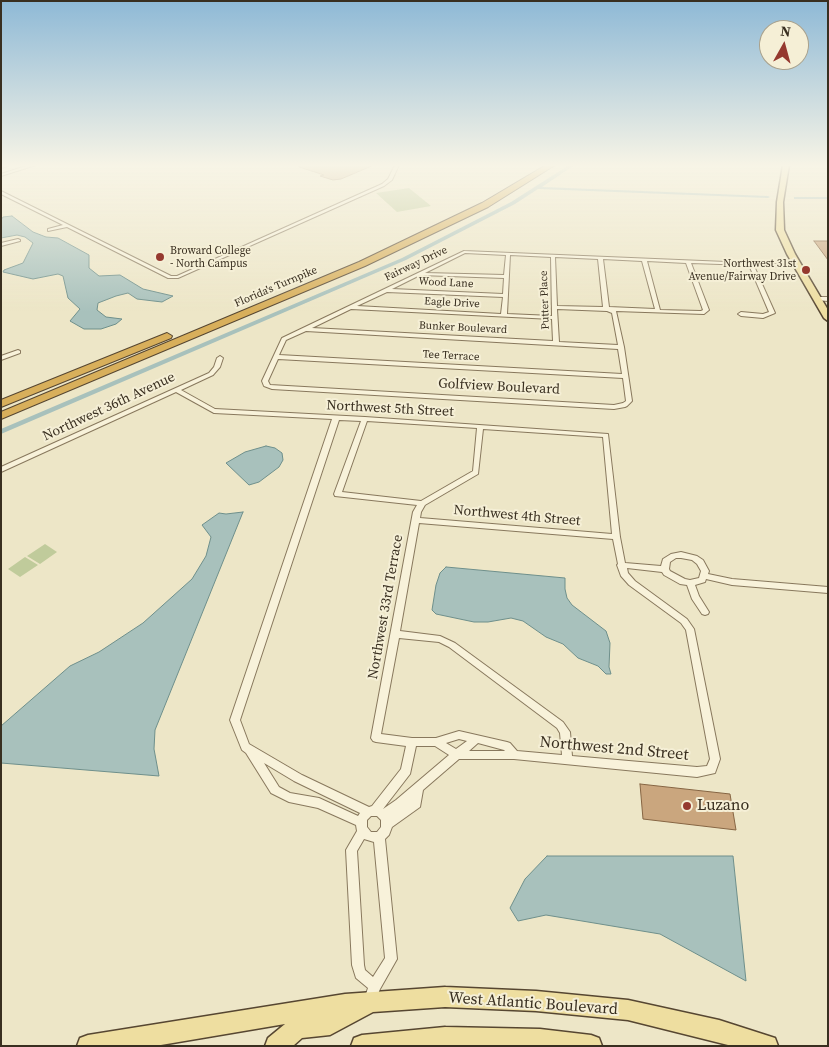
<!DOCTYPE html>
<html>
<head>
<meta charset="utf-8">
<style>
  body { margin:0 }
  #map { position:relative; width:829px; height:1047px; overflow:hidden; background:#ede6c7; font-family:"Source Serif 4",serif }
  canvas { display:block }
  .frame { position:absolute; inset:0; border:2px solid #392f20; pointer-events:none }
  .north { position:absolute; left:759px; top:20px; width:50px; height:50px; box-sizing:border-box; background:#f5efd6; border:1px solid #aaa28d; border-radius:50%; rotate:7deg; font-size:14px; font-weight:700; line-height:20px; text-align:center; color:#392f20 }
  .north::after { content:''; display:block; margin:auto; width:18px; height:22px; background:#95392f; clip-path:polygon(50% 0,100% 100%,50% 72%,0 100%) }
</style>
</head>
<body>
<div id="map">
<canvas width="829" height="1047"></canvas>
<div class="frame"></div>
<div class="north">N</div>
</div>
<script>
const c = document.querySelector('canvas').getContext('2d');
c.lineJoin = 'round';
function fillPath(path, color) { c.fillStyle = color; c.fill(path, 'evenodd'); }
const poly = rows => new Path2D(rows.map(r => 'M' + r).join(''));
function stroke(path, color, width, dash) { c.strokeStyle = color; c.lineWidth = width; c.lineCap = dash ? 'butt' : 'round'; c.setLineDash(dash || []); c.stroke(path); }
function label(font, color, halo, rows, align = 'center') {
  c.font = font + ' "Source Serif 4",serif'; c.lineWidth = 4; c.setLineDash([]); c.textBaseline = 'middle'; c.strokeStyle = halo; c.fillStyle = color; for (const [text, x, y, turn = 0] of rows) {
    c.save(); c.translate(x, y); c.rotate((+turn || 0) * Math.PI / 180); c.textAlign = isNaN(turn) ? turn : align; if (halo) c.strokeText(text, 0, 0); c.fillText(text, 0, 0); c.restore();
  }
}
fillPath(poly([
  [409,188,431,206,397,212,376,193],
  [45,544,57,552,40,564,27,556],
  [25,557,38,565,20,577,8,569]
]), '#c0cb9b');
const water = poly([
  [12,216,33,232,46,237,58,238,89,255,89,268,99,276,120,275,143,289,173,296,162,302,137,299,128,293,116,296,98,303,97,310,106,317,122,319,116,324,101,329,84,329,70,321,80,309,68,298,63,276,58,274,33,279,3,272,4,270,23,263,33,243,25,237,17,235,1,238,1,220,3,217,12,216],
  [266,446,275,448,282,453,283,460,279,467,259,482,249,485,226,463,245,452,266,446],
  [243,512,155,730,154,749,159,776,1,763,1,726,70,666,99,652,143,623,192,579,206,556,211,537,202,525,219,513,226,514,243,512],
  [446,567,565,578,565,589,567,598,572,605,606,631,610,643,609,667,611,674,606,674,598,666,578,658,563,644,546,637,523,621,511,618,488,622,474,622,436,614,432,610,436,585,440,573,446,567],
  [547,856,733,856,746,981,660,934,546,915,518,921,510,908,525,879,547,856]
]);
fillPath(water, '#a8c1bc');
stroke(water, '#6e8f8b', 1);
fillPath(poly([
  [569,165,573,166,542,187,768,196,770,197,768,198,538,189,515,204,406,260,1,434,1,429,402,258,511,202,569,165],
  [794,197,828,197,828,199,794,199,794,197]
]), '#a8c1bc');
const building = poly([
  [300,165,374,165,341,179,333,180,320,176,324,175,299,167,300,165],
  [814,241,828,241,828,260,814,241],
  [640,784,730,794,736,830,643,819,640,784]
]);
fillPath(building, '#caa67e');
stroke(building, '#866543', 1);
const minor = poly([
  [9,165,8,166,1,168,1,166,9,165],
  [29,165,36,165,1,176,1,174,29,165],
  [395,165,399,165,392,180,384,186,178,278,168,278,67,227,48,231,48,229,63,225,1,194,1,191,171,276,177,276,382,184,388,179,395,165],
  [18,239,20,240,20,241,1,246,1,243,18,239],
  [464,251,798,265,800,266,798,267,754,266,775,313,763,318,741,316,738,314,741,312,763,314,769,312,749,265,691,263,709,310,704,314,616,311,624,347,632,401,627,406,625,407,614,409,272,389,264,386,262,381,282,338,464,251],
  [465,253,506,255,504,275,425,273,465,253],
  [510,255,551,257,552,316,507,314,510,255],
  [555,257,598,259,603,307,557,306,555,257],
  [603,259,642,261,655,309,609,307,603,259],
  [647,261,686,263,703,310,701,311,660,310,647,261],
  [420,275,504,278,503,294,392,289,420,275],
  [387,292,503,297,501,314,357,306,387,292],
  [351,309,552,319,553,341,312,328,351,309],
  [557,309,607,311,612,313,618,345,559,342,557,309],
  [306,331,618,349,622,374,279,355,286,340,306,331],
  [278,359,623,378,626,401,623,403,614,405,270,385,268,381,278,359],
  [817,297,828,297,828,301,815,300,815,298,817,297],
  [18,350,20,351,20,353,1,360,1,356,18,350],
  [220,356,223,358,220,367,213,375,181,390,215,409,365,417,608,434,620,537,625,563,661,566,663,559,671,554,681,552,697,556,703,560,709,571,708,574,732,579,828,587,828,593,732,585,706,579,705,582,695,585,699,596,709,612,708,614,705,615,702,614,692,599,687,585,680,584,664,575,662,572,627,568,628,573,635,581,687,619,694,629,720,759,715,773,697,777,514,759,459,759,423,790,420,807,392,827,389,835,385,839,397,959,380,989,374,1004,370,1006,366,1004,364,1000,368,988,356,978,352,965,346,850,357,831,356,825,318,808,289,802,271,793,246,753,242,750,230,720,332,419,214,413,176,392,1,472,1,467,209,373,214,367,217,358,220,356],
  [339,420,361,421,334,494,335,496,417,505,413,512,371,738,373,741,376,742,406,746,401,769,372,806,369,807,302,775,249,744,240,720,339,420],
  [367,421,477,428,473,471,421,501,342,492,367,421],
  [483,429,603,437,612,534,420,518,421,512,425,505,478,474,483,429],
  [419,523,613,539,618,564,617,565,621,576,629,585,681,623,686,630,710,759,707,766,697,767,572,756,570,732,563,722,455,643,440,636,400,631,419,523],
  [676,558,681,558,692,560,697,564,701,571,699,578,690,580,685,579,670,571,669,569,670,562,676,558],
  [399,638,439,642,449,647,557,728,560,733,562,755,517,751,510,743,507,742,459,731,436,738,412,738,381,734,399,638],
  [459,739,467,741,456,749,446,743,459,739],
  [478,743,504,750,505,751,469,751,478,743],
  [416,746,435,746,449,755,396,800,383,809,410,774,416,746],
  [264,763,294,781,360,813,358,816,319,798,290,793,279,787,264,763],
  [371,816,377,816,381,820,381,827,377,832,371,832,367,827,367,820,371,816],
  [364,839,374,842,385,958,373,977,365,970,364,965,357,851,364,839]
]);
const primary = poly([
  [783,165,789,165,783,202,784,230,795,254,828,310,828,321,824,318,787,254,776,230,777,202,783,165],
  [445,987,536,991,628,1000,719,1020,775,1038,778,1046,732,1046,628,1020,536,1011,445,1007,373,1012,330,1035,302,1038,293,1046,265,1046,268,1038,285,1024,155,1046,77,1046,80,1038,88,1035,345,994,445,987],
  [445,1027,540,1029,591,1035,599,1038,602,1046,351,1046,354,1038,362,1035,445,1027]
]);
const motorway = poly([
  [546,165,555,165,488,207,365,266,1,419,1,412,359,262,482,203,546,165],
  [167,333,172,336,171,338,1,407,1,400,167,333]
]);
stroke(minor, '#88785d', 2);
stroke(primary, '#564631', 3);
stroke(motorway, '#564631', 2);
fillPath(minor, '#f8f2da');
fillPath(primary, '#eedea0');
fillPath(motorway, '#d8af5b');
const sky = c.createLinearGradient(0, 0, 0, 312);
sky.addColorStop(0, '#8eb9d6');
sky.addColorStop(0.53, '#f7f4e6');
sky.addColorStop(1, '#f7f4e600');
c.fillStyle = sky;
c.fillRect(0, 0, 829, 312);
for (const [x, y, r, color] of [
  [160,257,5,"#95392f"],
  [806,270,5,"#95392f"],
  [687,806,5,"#95392f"]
]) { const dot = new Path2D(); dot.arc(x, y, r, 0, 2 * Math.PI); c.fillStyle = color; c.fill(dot); stroke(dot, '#f5efd6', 2); }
label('11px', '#392f20', '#f5efd6', [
  ["Broward College",170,251],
  ["- North Campus",170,264],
  ["Northwest 31st",796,264,"right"],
  ["Avenue/Fairway Drive",796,277,"right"]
], 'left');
label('11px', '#392f20', '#f5efd6', [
  ["Fairway Drive",416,264,-25],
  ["Wood Lane",446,283,3],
  ["Florida's Turnpike",276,287,-23],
  ["Putter Place",545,300,-92],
  ["Eagle Drive",452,303,3],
  ["Bunker Boulevard",463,328,3],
  ["Tee Terrace",451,356,3]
]);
label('14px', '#392f20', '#f5efd6', [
  ["Golfview Boulevard",499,387,3],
  ["Northwest 36th Avenue",109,407,-25],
  ["Northwest 5th Street",390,409,3],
  ["Northwest 4th Street",517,516,5],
  ["Northwest 33rd Terrace",386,607,-80]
]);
label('16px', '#392f20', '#f5efd6', [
  ["Northwest 2nd Street",614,749,5],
  ["West Atlantic Boulevard",533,1004,4]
]);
label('16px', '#392f20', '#f5efd6', [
  ["Luzano",697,806]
], 'left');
</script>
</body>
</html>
